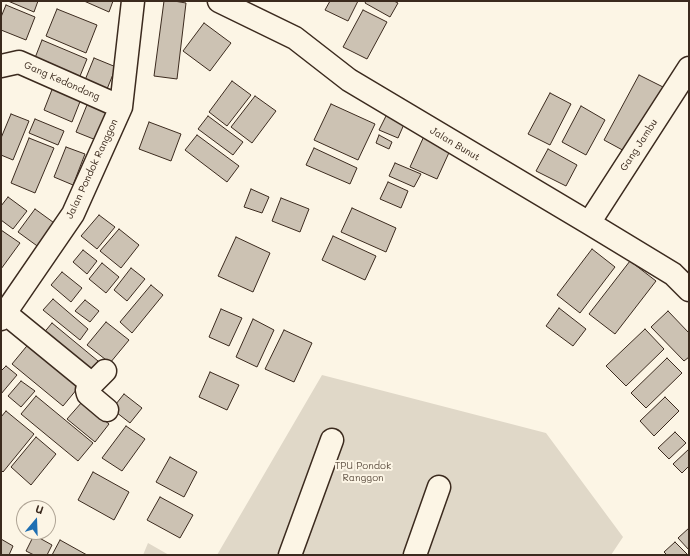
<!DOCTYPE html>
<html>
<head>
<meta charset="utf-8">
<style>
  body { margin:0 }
  #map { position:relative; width:690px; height:556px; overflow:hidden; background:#fcf5e5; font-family:Mali,sans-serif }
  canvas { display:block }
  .frame { position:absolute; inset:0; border:2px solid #3b2a1e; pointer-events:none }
  .north { position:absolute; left:16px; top:500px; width:40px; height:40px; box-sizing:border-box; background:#fcf5e5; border:1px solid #afa495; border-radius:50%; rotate:19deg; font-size:11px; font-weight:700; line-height:16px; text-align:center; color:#3b2a1e }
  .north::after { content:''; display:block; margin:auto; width:14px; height:18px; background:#1f6fb2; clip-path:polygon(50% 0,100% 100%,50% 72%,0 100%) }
</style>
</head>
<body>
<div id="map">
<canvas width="690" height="556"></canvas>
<div class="frame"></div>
<div class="north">U</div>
</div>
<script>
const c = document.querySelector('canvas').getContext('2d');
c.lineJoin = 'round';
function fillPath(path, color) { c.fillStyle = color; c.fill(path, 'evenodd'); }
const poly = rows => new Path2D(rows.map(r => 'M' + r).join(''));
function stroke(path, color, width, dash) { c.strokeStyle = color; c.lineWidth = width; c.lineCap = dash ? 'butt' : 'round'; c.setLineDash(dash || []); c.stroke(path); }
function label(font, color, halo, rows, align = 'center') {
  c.font = font + ' Mali,sans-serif'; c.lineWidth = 4; c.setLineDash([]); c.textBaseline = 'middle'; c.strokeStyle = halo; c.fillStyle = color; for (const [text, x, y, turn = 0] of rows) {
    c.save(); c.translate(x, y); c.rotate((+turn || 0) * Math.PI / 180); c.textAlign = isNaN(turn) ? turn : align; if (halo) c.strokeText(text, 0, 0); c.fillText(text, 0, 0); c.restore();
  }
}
fillPath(poly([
  [322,375,546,433,623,537,611,555,217,555],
  [148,543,169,555,143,555]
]), '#e0d8c8');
const building = poly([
  [8,1,38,1,34,12,8,1],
  [84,1,113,1,109,12,84,1],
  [164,1,174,1,186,3,177,79,154,76,164,1],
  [330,1,358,1,348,21,325,10,330,1],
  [366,1,394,1,398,3,390,17,365,3,366,1],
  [6,5,35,17,26,40,1,30,1,17,6,5],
  [57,9,97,25,86,53,46,36,57,9],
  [363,10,387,22,367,59,343,47,363,10],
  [204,23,231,43,210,71,183,51,204,23],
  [42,40,87,59,78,81,33,63,42,40],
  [94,58,116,67,105,94,83,85,94,58],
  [639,75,663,87,628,153,604,140,639,75],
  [232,81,251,95,227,126,209,112,232,81],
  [55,82,83,94,72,122,44,110,55,82],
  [550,93,571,104,550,145,528,134,550,93],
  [91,95,111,104,96,140,76,132,91,95],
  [255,96,276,111,252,143,231,127,255,96],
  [331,104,375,124,358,160,314,140,331,104],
  [581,106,605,120,586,155,562,142,581,106],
  [11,114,29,121,13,160,1,155,1,138,11,114],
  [387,114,405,122,398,138,379,130,387,114],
  [208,116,243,142,233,155,198,129,208,116],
  [35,119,64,131,58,145,29,133,35,119],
  [149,122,181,134,171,161,139,149,149,122],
  [425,134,452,146,437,179,410,167,425,134],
  [197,135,239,166,227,182,185,150,197,135],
  [379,135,392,142,389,149,376,143,379,135],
  [29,138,54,148,35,193,11,183,29,138],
  [66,147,85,154,73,185,54,177,66,147],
  [314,148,357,168,350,184,306,165,314,148],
  [548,149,577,165,566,186,536,171,548,149],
  [395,163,421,174,414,187,389,176,395,163],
  [388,182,408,191,401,208,380,199,388,182],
  [251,189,269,197,262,213,244,207,251,189],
  [8,197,27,211,13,229,1,220,1,206,8,197],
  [281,198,309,209,300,232,272,221,281,198],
  [352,208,396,228,386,252,341,232,352,208],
  [35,209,57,225,40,248,18,232,35,209],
  [99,215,115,227,97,249,81,236,99,215],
  [119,229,139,245,121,268,100,251,119,229],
  [1,230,20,243,1,269,1,230],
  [333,236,376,256,365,280,322,260,333,236],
  [236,237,270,253,253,292,218,276,236,237],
  [592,249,615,267,580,313,557,295,592,249],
  [83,250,97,261,87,274,73,262,83,250],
  [630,261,656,281,615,334,589,314,630,261],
  [102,263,119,277,106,293,89,279,102,263],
  [131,268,145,279,127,301,114,290,131,268],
  [62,272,82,288,71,302,51,285,62,272],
  [151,285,163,295,132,333,120,322,151,285],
  [53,299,88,329,80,340,43,310,53,299],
  [85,300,99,311,90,322,75,311,85,300],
  [559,308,586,329,573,346,546,326,559,308],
  [221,309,242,318,229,346,209,337,221,309],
  [668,311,689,333,689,357,684,361,651,327,668,311],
  [253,319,274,330,257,367,236,357,253,319],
  [106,322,129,340,110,363,87,345,106,322],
  [52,323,98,361,88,373,42,335,52,323],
  [645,329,664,349,626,386,606,366,645,329],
  [284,330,312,343,294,382,265,369,284,330],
  [31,341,82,383,63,406,12,364,31,341],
  [667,358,682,373,646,408,631,393,667,358],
  [6,366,17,375,1,394,1,371,6,366],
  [210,372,239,385,227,410,199,397,210,372],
  [21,381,35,391,21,407,8,396,21,381],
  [124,394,142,408,130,423,112,409,124,394],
  [36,396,93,443,78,461,21,414,36,396],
  [665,397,679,411,654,436,640,421,665,397],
  [82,402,109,424,95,442,67,419,82,402],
  [6,411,34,434,3,472,1,470,1,417,6,411],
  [126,426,145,439,122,471,102,458,126,426],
  [675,432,686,443,669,459,658,448,675,432],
  [36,437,56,454,31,485,11,467,36,437],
  [689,449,689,466,682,473,673,464,689,449],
  [170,457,197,472,184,497,156,482,170,457],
  [93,472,129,492,114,520,78,500,93,472],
  [160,497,193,515,180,538,147,520,160,497],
  [689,528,689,550,678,538,689,528],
  [34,535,52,545,47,555,34,555,26,551,34,535],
  [1,539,13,546,9,555,1,555,1,539],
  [60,540,87,555,52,555,60,540],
  [675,542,688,555,667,555,664,552,675,542]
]);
fillPath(building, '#ccc2b3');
stroke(building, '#3b2a1e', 1);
const minor = poly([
  [219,1,295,38,349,80,589,223,673,274,689,290],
  [1,66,19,62,121,107],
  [589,223,689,68],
  [5,313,92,384,105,371],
  [1,319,73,214,121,107,133,1],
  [92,384,87,390,88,394,107,410],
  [290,555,332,440],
  [415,555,439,487]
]);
stroke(minor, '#3b2a1e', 25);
stroke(minor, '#fcf5e5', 22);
label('10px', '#3b2a1e', '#fcf5e5', [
  ["Gang Kedondong",62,81,24],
  ["Jalan Bunut",455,144,31],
  ["Gang Jambu",639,145,-57],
  ["Jalan Pondok Ranggon",92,169,-65]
]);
label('10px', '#645648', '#fcf5e5', [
  ["TPU Pondok",363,466],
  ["Ranggon",363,478]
]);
</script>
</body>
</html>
